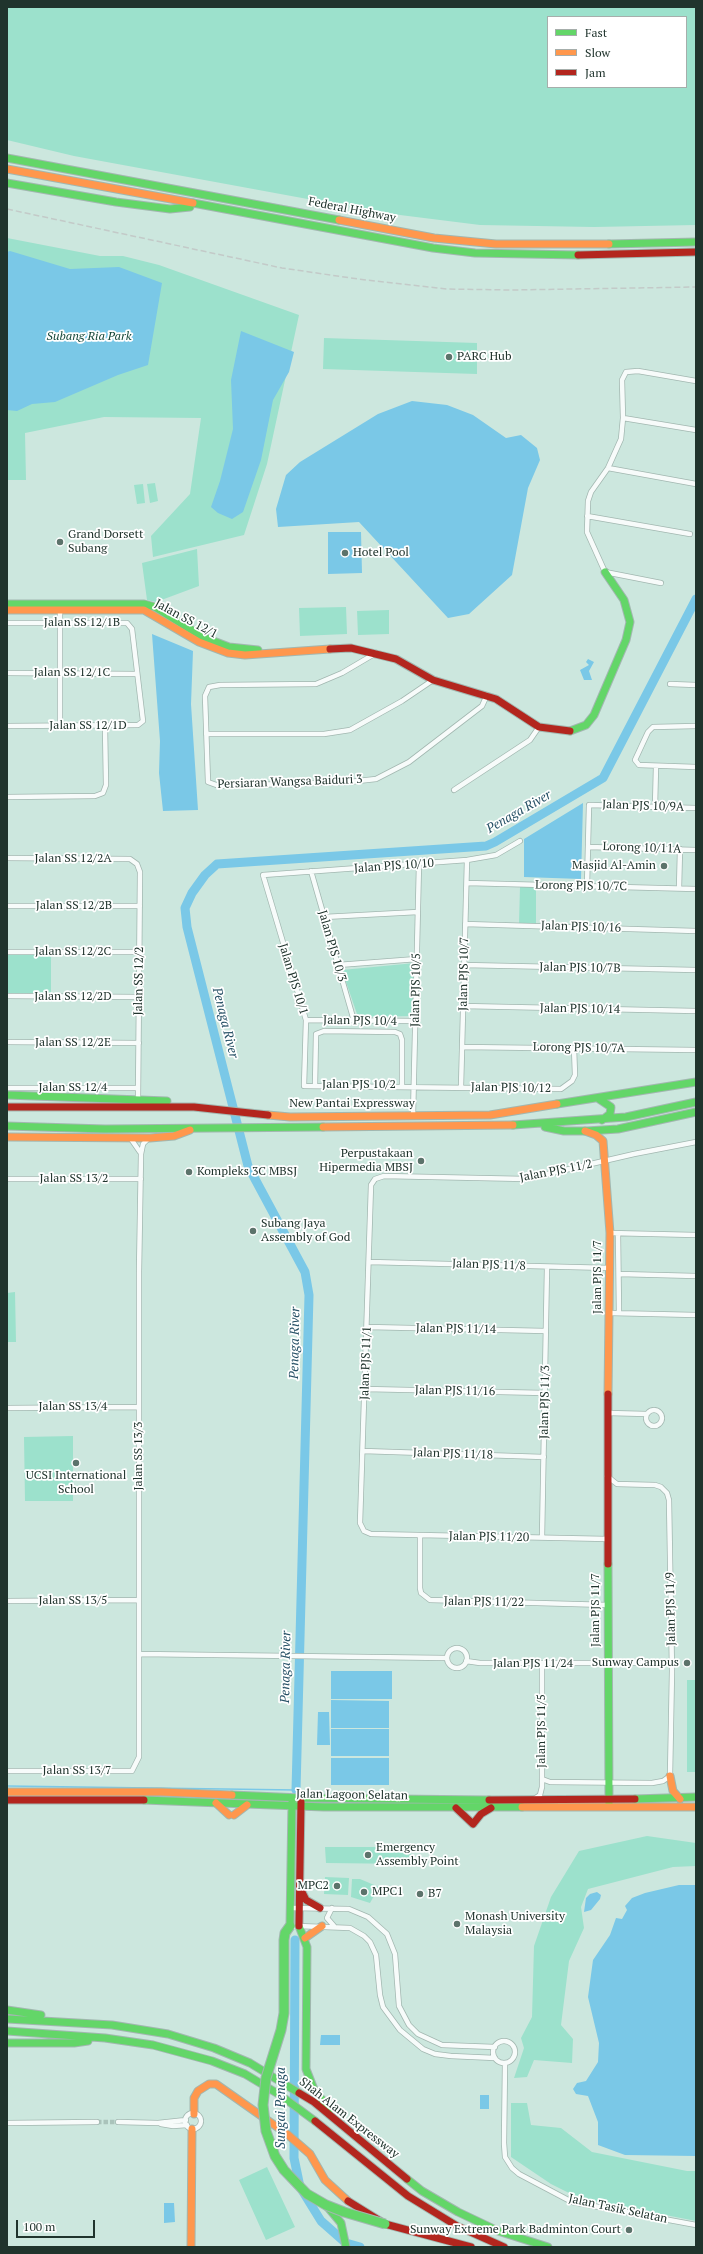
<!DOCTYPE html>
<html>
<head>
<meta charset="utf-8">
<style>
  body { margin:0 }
  #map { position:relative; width:703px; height:2254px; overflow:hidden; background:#cce7de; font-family:"PT Serif",serif }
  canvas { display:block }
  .frame { position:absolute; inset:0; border:8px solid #20342d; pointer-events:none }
  .legend { position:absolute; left:547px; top:16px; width:140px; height:72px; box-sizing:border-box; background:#fff; border:1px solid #a6aeab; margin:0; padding:5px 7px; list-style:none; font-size:12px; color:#20342d }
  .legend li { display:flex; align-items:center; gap:8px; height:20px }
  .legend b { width:20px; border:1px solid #a6aeab }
  .scale { position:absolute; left:16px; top:2220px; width:79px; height:18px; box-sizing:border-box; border:2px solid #20342d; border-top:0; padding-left:5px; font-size:12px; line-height:14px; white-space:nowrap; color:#20342d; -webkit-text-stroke:3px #fff; paint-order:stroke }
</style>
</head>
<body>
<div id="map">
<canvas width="703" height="2254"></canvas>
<div class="frame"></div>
<ul class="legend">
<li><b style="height:5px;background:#63d668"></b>Fast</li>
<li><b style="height:5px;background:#ff974d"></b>Slow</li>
<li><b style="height:5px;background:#b3261e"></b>Jam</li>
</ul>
<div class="scale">100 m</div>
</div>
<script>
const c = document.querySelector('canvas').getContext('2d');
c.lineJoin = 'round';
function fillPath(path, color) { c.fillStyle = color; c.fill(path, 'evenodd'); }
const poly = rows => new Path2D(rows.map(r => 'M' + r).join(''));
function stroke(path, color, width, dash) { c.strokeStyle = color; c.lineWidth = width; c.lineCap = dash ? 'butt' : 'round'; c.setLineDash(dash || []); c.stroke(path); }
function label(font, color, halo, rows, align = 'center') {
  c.font = font + ' "PT Serif",serif'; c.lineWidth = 3.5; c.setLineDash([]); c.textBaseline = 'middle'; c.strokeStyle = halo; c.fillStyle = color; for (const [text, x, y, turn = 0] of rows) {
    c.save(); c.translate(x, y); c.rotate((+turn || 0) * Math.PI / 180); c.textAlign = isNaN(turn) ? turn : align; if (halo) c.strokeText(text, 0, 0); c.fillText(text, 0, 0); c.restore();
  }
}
fillPath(poly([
  [7,7,696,7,696,225,594,227,480,225,400,215,313,200,74,156,7,140],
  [548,17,686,17,686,87,548,87],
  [7,238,100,256,123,256,159,265,299,315,267,464,244,535,153,557,151,536,190,494,201,418,104,417,25,433,26,480,7,480],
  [324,338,477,343,477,374,323,369],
  [155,483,158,501,150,503,147,484],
  [143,484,145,503,137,504,134,485],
  [197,549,199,586,156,602,147,600,142,563],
  [346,607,347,634,300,636,299,608],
  [389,610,389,634,358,635,357,611],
  [520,887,536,887,536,924,519,924],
  [7,955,51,955,51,993,7,993],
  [415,963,414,1016,358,1017,342,970],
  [15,1292,16,1342,7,1342,7,1293],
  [73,1436,73,1501,25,1501,24,1437],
  [687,1680,696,1680,696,1772,687,1772],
  [647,1836,696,1843,696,1866,673,1867,588,1889,581,1907,584,1928,569,1961,561,2025,573,2039,572,2063,534,2060,527,2077,514,2078,524,2048,521,2038,532,2017,534,1946,551,1897,579,1851],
  [325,1847,411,1847,411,1864,326,1863],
  [325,1877,349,1878,348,1895,324,1894],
  [352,1879,360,1879,379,1887,370,1903,351,1897],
  [511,2103,527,2103,531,2125,561,2128,592,2152,687,2171,696,2171,696,2221,579,2198,551,2184,511,2157],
  [267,2167,295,2227,266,2240,239,2180]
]), '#9ce1cc');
fillPath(poly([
  [10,251,70,269,119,267,162,283,148,365,118,375,55,402,32,404,17,411,7,410,7,252],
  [241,331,294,352,289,372,273,400,261,460,243,512,232,519,218,513,211,507,220,481,233,429,231,380],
  [412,401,447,405,473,415,506,438,521,435,537,448,540,460,528,488,512,575,469,614,448,618,359,522,278,527,276,509,286,475,300,462,378,414],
  [328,532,361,532,362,573,328,574],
  [152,634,193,651,191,704,198,810,163,811,159,773,160,741],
  [588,659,594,662,589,671,592,680,584,680,580,670,589,665,586,662],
  [583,803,581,879,524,877,524,839],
  [331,1671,392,1671,392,1699,331,1699],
  [331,1700,389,1701,389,1728,331,1728],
  [318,1712,329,1712,330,1745,317,1745],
  [331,1729,389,1729,389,1756,331,1756],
  [331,1758,389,1758,389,1785,331,1785],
  [679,1885,696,1885,696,2156,625,2155,598,2145,598,2122,588,2096,576,2094,573,2089,577,2083,586,2081,598,2062,599,2043,588,1997,593,1960,610,1935,616,1918,622,1919,627,1910,625,1906,632,1898,645,1893],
  [597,1892,601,1895,600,1899,591,1910,584,1912,586,1898,590,1894],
  [321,2035,340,2035,340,2045,320,2045],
  [480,2095,489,2095,489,2109,480,2109],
  [164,2203,174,2203,175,2222,164,2223]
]), '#7ac8e7');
stroke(poly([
  [7,1786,296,1790]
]), '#7ac8e7', 1.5);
stroke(poly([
  [296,1790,309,1295,305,1272,248,1166,187,927,185,908,192,893,205,875,217,864,486,846,495,842,603,778,696,599],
  [295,1940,294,2158,300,2187,321,2221,346,2243,360,2247]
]), '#7ac8e7', 9);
stroke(poly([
  [97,2122,118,2122]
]), '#aac3bb', 4.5, [4.5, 2]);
const street = poly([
  [623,418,696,430],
  [608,468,696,484],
  [587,516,690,534],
  [661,583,605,572,587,532,588,501,591,492,608,468,621,439,623,418,622,380,626,372,638,371,696,381],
  [60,607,60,726],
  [7,623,127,623,132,629,143,721,138,725,7,726],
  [376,653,342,673,316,684,220,685,209,687,205,696,208,782,219,786,349,782,376,779,409,762,482,706,487,695],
  [7,673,137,674],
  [670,684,696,685],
  [696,726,653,727,648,732,635,760,639,765,696,767],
  [206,734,324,734,350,730,402,701,433,680],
  [454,790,530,740,539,727],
  [7,797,95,796,103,793,106,785,105,726],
  [655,807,656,766],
  [520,841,496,855,467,860,263,875,306,1020,304,1086,561,1089,572,1081,575,1075,574,1048],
  [588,847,696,850],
  [7,858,130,859,137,864,140,872,138,1100],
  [311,871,354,1021],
  [467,883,696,889],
  [587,886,589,805,696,808],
  [679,889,680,849],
  [7,906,140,906],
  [324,917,418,912],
  [465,924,696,931],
  [7,952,140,952],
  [338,965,417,959],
  [464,965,696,970],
  [7,996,139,997],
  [463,1006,696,1011],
  [306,1020,415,1021],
  [7,1042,139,1043],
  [462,1047,696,1050],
  [315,1086,316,1034,324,1031,395,1032,400,1034,402,1040,402,1085],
  [461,1087,467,860],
  [7,1088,138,1088],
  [413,1116,419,864],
  [131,1139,140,1152],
  [7,1179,141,1179],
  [610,1233,696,1235],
  [618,1233,619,1313],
  [369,1262,610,1268],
  [619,1274,696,1276],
  [610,1313,696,1315],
  [367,1327,546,1331],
  [365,1389,545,1393],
  [7,1408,139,1407],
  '646 1418a8 8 0 1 1 16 0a8 8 0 1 1-16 0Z',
  [608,1413,647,1414],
  [363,1451,544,1457],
  [420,1536,420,1588,421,1593,430,1600,608,1605],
  [542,1538,547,1267],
  [608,1539,371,1534,364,1531,360,1523,371,1185,375,1179,384,1176,526,1179,634,1154,696,1142],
  [7,1601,139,1600],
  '447 1658a10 10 0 1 1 20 0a10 10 0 1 1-20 0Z',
  [139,1654,446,1658],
  [466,1661,480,1663,672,1663],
  [7,1771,132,1771,139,1757,139,1272,141,1154,143,1144,147,1140],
  [542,1779,550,1782,652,1783,663,1781,670,1776,672,1671,669,1500,667,1493,661,1487,655,1485,617,1484,607,1476],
  [534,1799,540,1795,542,1787,542,1664],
  [290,1908,349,1909,368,1917,387,1934,395,1954,399,2006,409,2025,418,2034,442,2045,495,2047],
  [332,1908,327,1918,334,1926],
  [298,1926,350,1928,364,1936,370,1942,376,1955,380,1995,383,2007,400,2030,423,2049,435,2054,451,2056,495,2058],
  '493 2052a11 11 0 1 1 22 0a11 11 0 1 1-22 0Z',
  [505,2063,504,2143,505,2157,512,2168,519,2174,572,2202,696,2225],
  '185 2121a8 8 0 1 1 16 0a8 8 0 1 1-16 0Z',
  [118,2122,158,2123,186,2120],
  [7,2123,97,2122],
  [161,2124,173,2126,187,2125]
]);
const fast = poly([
  [7,158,339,220],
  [7,183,116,202,170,209,190,207],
  [193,203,433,248,475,253,578,255],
  [609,244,696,242],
  [7,604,144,604,155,607,203,637,229,647,258,650],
  [570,731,586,725,594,715,626,640,630,622,624,600,605,572],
  [7,1095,167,1101],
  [599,1099,611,1107,610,1114,602,1120],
  [557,1104,696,1082],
  [513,1125,626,1117,696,1102],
  [7,1126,105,1129,323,1127],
  [545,1127,564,1131,585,1131],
  [587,1131,618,1129,696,1112],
  [608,1564,609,1804],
  [232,1795,301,1798,489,1800],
  [635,1799,696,1797],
  [144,1800,324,1807,522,1807],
  [290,1926,292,1802],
  [299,1926,307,1947,306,2069,315,2092,331,2109],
  [7,2010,41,2015],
  [7,2019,112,2025,168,2034,214,2048,250,2063,299,2093],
  [7,2031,105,2038,153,2045,212,2061,245,2074,280,2095,315,2121],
  [7,2043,74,2043,88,2041],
  [407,2179,422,2191,458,2212,498,2231,548,2247],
  [326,2205,341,2223,346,2247]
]);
const slow = poly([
  [7,169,193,203],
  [339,220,434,238,496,244,609,244],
  [7,610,144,610,199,642,228,653,245,655,330,649],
  [268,1115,290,1117,490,1115,557,1104],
  [323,1127,513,1125],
  [585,1131,596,1135,603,1141,610,1233,608,1394],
  [7,1137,150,1138,174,1136,190,1130],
  [670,1776,673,1791,680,1799],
  [7,1792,161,1792,232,1795],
  [216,1803,229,1815],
  [522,1807,696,1807],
  [234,1815,247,1805],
  [305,1938,322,1926],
  [194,2114,194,2098,198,2091,209,2084,216,2084,287,2134,310,2154,325,2180,348,2201],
  [191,2247,192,2129]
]);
const jam = poly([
  [578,255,696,252],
  [330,649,351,648,396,659,433,680,496,699,539,727,570,731],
  [7,1107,194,1107,268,1115],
  [608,1564,608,1394],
  [7,1800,144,1800],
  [489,1800,635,1799],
  [456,1808,473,1824,481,1814,491,1808],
  [301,1890,306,1900,320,1908],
  [299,1926,301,1802],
  [299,2093,314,2102,407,2179],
  [315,2121,408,2196,457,2226,504,2247],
  [348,2201,385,2224,471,2247]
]);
stroke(street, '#a2b7b0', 6);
stroke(fast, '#a2b7b0', 9);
stroke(slow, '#a2b7b0', 9);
stroke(jam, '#a2b7b0', 9);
stroke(street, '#f7fbfa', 4.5);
stroke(fast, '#63d668', 7);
stroke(slow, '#ff974d', 7);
stroke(jam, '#b3261e', 7);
stroke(poly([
  [7,209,282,268,358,279,447,289,511,290,696,287]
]), '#c3cac8', 1.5, [6, 3]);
const fastBridge = poly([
  [290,1926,285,1933,284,1940,284,2013,281,2030,266,2078,263,2105,266,2131,275,2156,284,2170,307,2194,326,2205,344,2212,385,2224]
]);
stroke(fastBridge, '#a2b7b0', 11, []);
stroke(fastBridge, '#63d668', 9);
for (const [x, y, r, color] of [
  [449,357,4,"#5c736b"],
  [60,542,4,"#5c736b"],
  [345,553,4,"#5c736b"],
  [664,866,4,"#5c736b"],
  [421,1161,4,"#5c736b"],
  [189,1172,4,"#5c736b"],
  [253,1231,4,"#5c736b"],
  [76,1463,4,"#5c736b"],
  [687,1663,4,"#5c736b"],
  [368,1855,4,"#5c736b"],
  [337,1886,4,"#5c736b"],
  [364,1892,4,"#5c736b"],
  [420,1894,4,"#5c736b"],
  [457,1924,4,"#5c736b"],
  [629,2230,4,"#5c736b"]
]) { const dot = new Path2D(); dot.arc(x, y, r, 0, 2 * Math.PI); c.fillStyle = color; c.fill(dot); stroke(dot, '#fff', 1.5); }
label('12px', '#20342d', '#fff', [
  ["Federal Highway",352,210,11],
  ["Jalan SS 12/1",186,619,28],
  ["Jalan SS 12/1B",82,623],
  ["Jalan SS 12/1C",72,673],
  ["Jalan SS 12/1D",88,726],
  ["Persiaran Wangsa Baiduri 3",290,782,-2],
  ["Jalan PJS 10/9A",643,806,2],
  ["Lorong 10/11A",642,848,2],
  ["Jalan SS 12/2A",73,859],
  ["Jalan PJS 10/10",394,866,-4],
  ["Lorong PJS 10/7C",581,886,1],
  ["Jalan SS 12/2B",74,906],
  ["Jalan PJS 10/16",581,927,2],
  ["Jalan PJS 10/3",332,946,74],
  ["Jalan SS 12/2C",73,952],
  ["Jalan PJS 10/7B",580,968,1],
  ["Jalan PJS 10/7",464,974,-89],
  ["Jalan PJS 10/1",293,979,73],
  ["Jalan SS 12/2",139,981,-89],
  ["Jalan PJS 10/5",416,990,-89],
  ["Jalan SS 12/2D",73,997],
  ["Jalan PJS 10/14",580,1009,1],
  ["Jalan PJS 10/4",360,1021,1],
  ["Jalan SS 12/2E",73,1043],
  ["Lorong PJS 10/7A",579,1048,1],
  ["Jalan PJS 10/2",359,1085],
  ["Jalan SS 12/4",73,1088],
  ["Jalan PJS 10/12",511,1088,1],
  ["New Pantai Expressway",352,1104],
  ["Jalan PJS 11/2",556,1171,-11],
  ["Jalan SS 13/2",74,1179],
  ["Jalan PJS 11/8",489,1265,2],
  ["Jalan PJS 11/7",598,1277,-90],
  ["Jalan PJS 11/14",456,1329,1],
  ["Jalan PJS 11/1",366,1363,-88],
  ["Jalan PJS 11/16",455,1391,1],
  ["Jalan PJS 11/3",545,1402,-89],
  ["Jalan SS 13/4",73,1407],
  ["Jalan PJS 11/18",453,1454,2],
  ["Jalan SS 13/3",139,1456,-90],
  ["Jalan PJS 11/20",489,1537,1],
  ["Jalan SS 13/5",73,1601],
  ["Jalan PJS 11/22",484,1602,1],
  ["Jalan PJS 11/9",671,1609,-91],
  ["Jalan PJS 11/7",596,1610,-90],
  ["Jalan PJS 11/24",533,1664],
  ["Jalan PJS 11/5",542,1731,-90],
  ["Jalan SS 13/7",77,1771],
  ["Jalan Lagoon Selatan",352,1795,1],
  ["Shah Alam Expressway",349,2118,38],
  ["Jalan Tasik Selatan",618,2209,12]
]);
label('italic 12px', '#144739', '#fff', [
  ["Subang Ria Park",89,337]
]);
label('12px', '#20342d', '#fff', [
  ["PARC Hub",457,357],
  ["Grand Dorsett",68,535],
  ["Subang",68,549],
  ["Hotel Pool",353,553],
  ["Masjid Al-Amin",656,866,"right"],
  ["Perpustakaan",413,1154,"right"],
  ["Hipermedia MBSJ",413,1168,"right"],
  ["Kompleks 3C MBSJ",197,1172],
  ["Subang Jaya",261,1224],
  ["Assembly of God",261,1238],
  ["UCSI International",76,1476,"center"],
  ["School",76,1490,"center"],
  ["Sunway Campus",679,1663,"right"],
  ["Emergency",376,1848],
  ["Assembly Point",376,1862],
  ["MPC2",329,1886,"right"],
  ["MPC1",372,1892],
  ["B7",428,1894],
  ["Monash University",465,1917],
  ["Malaysia",465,1931],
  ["Sunway Extreme Park Badminton Court",621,2230,"right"]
], 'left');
label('italic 13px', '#275166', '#fff', [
  ["Penaga River",519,812,-30],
  ["Penaga River",225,1023,76],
  ["Penaga River",295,1343,-89],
  ["Penaga River",286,1667,-89],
  ["Sungai Penaga",281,2108,-90]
]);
</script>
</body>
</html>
